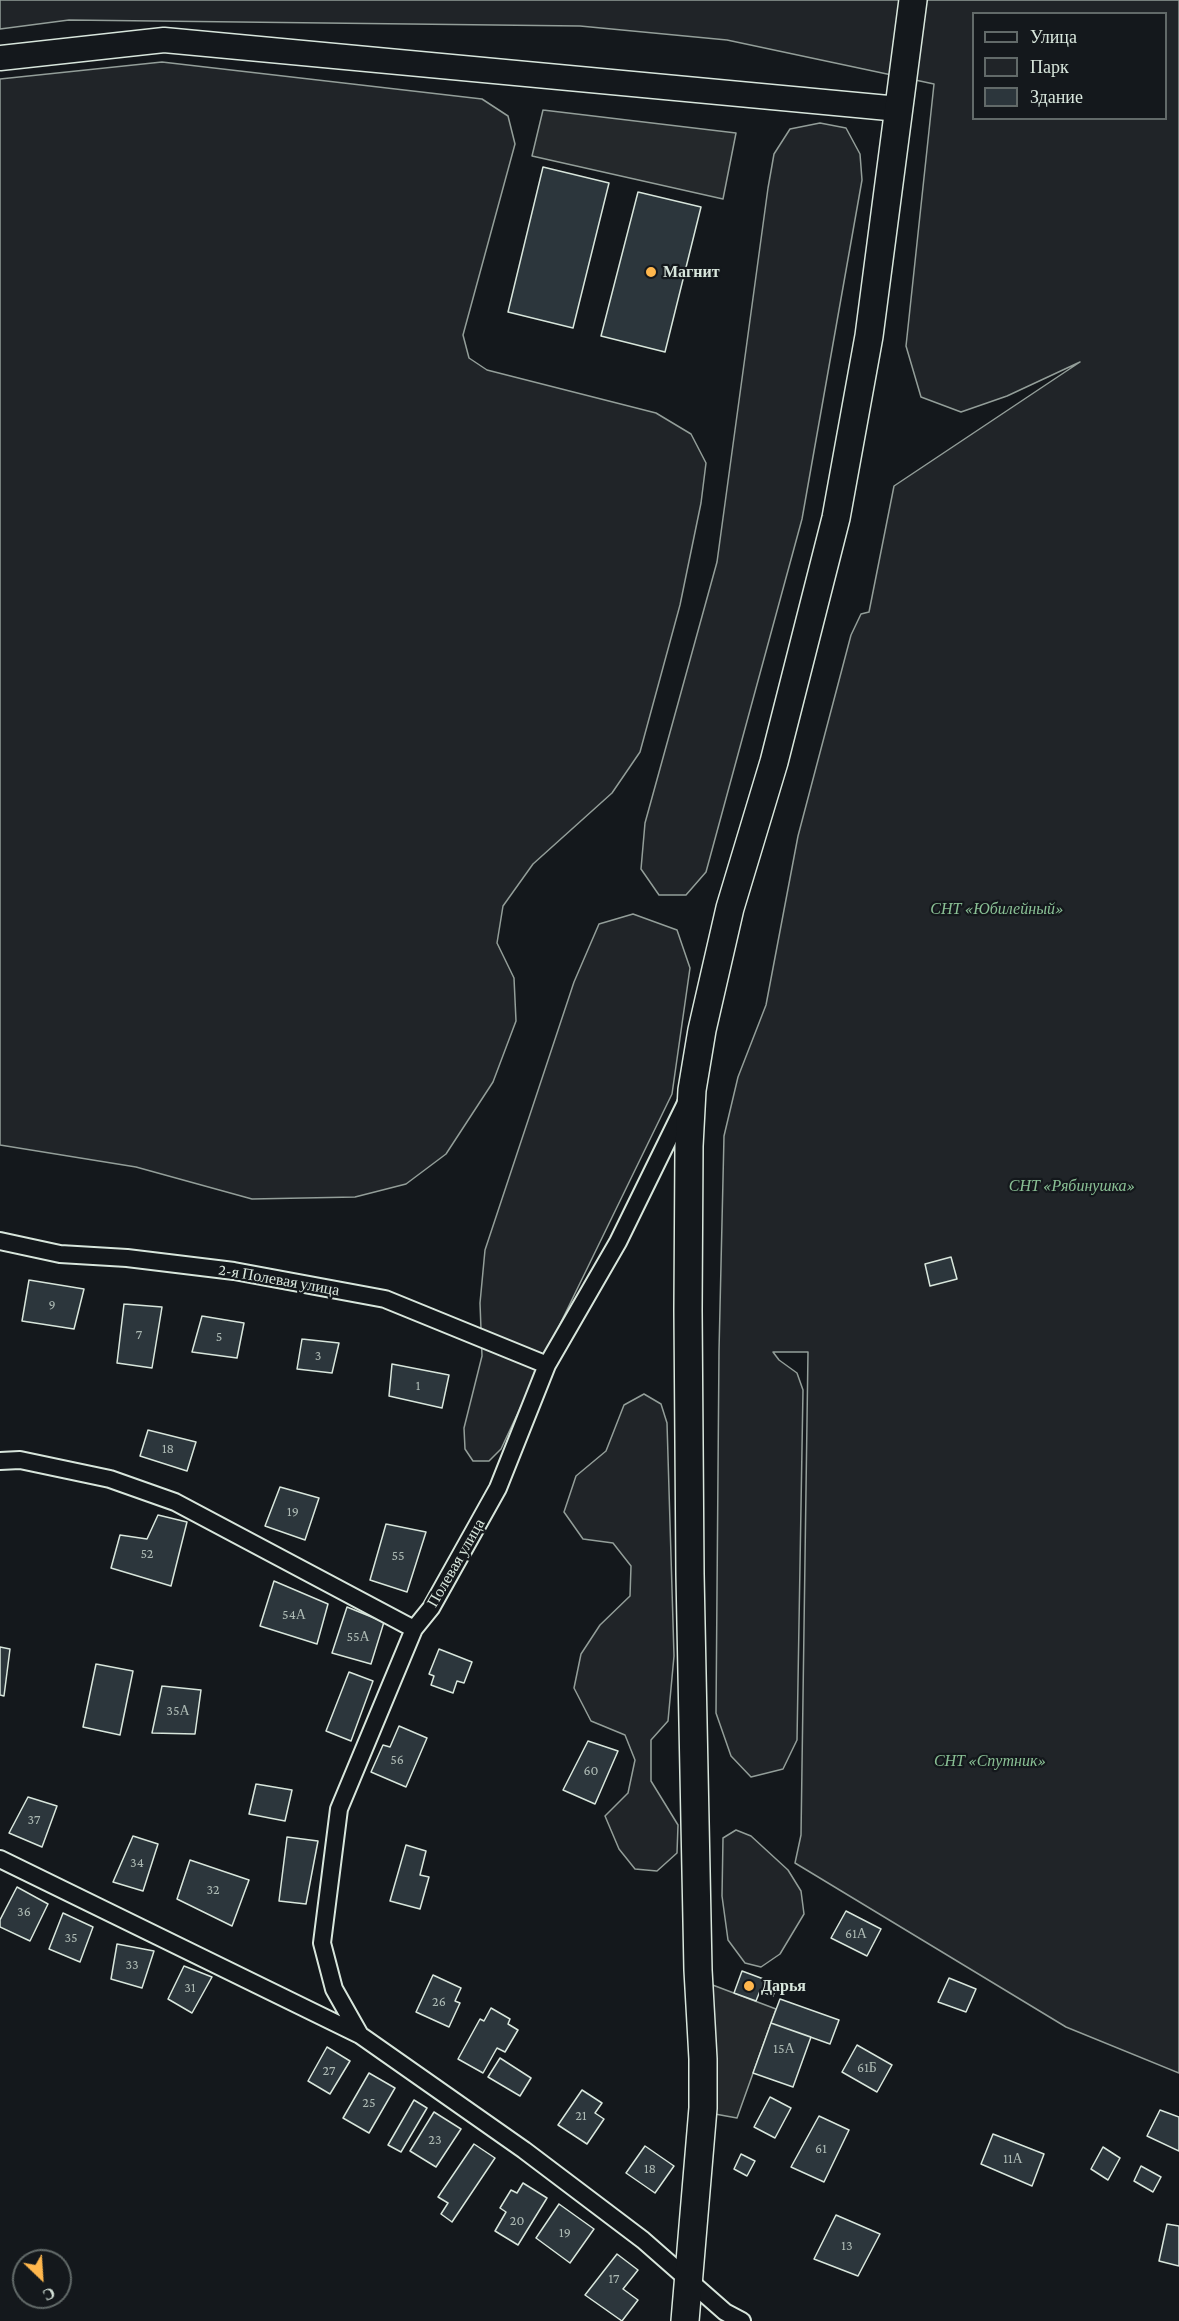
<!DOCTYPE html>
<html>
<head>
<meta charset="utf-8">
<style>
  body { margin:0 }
  #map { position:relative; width:1179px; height:2321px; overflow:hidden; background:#14181c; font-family:"Crimson Pro",serif }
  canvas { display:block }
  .legend { position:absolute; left:972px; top:12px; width:195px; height:108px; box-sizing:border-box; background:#14181c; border:2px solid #626a69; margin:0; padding:8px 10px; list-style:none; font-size:18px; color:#d8e6dc }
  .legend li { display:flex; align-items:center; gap:12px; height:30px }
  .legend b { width:30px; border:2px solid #626a69 }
  .north { position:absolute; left:12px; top:2249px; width:60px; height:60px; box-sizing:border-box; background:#14181c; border:2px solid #626a69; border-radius:50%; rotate:155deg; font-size:16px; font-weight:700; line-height:24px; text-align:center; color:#d8e6dc }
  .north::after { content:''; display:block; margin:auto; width:21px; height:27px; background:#ffb74d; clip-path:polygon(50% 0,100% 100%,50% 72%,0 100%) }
</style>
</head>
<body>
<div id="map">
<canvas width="1179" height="2321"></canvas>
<ul class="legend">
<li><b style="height:8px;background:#14181c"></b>Улица</li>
<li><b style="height:16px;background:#202428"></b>Парк</li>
<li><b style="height:16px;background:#2c363c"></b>Здание</li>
</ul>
<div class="north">С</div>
</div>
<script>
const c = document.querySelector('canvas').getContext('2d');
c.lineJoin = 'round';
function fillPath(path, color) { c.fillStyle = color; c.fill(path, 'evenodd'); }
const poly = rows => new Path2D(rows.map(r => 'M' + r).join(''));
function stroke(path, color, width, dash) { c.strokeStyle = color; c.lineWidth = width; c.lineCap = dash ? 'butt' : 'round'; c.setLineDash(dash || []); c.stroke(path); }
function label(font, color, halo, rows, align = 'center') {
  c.font = font + ' "Crimson Pro",serif'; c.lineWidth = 4.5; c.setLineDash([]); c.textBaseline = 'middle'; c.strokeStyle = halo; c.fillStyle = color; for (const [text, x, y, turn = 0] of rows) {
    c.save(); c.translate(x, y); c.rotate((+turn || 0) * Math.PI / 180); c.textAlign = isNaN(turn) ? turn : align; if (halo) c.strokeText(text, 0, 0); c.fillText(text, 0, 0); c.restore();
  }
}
const green = poly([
  [0,0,1179,0,1179,2073,1066,2027,795,1863,801,1835,808,1352,773,1352,779,1360,797,1373,803,1390,797,1740,783,1769,751,1777,731,1756,716,1713,719,1351,724,1136,738,1077,766,1005,798,836,851,635,861,614,869,612,894,486,1080,362,1007,396,961,412,921,397,906,346,934,84,727,40,580,26,69,20,0,29,0,0],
  [974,14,1166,14,1166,118,974,118,974,14],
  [162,62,482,99,508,116,515,144,463,335,469,358,487,370,656,413,691,434,706,463,701,503,680,605,640,752,612,793,533,864,503,906,497,943,514,978,516,1021,493,1082,446,1154,406,1184,355,1197,252,1199,136,1167,0,1145,0,79,162,62],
  [820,123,846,128,860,154,862,180,802,519,706,872,686,895,659,895,641,869,645,823,717,562,768,188,774,154,790,129,820,123],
  [633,914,677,930,690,968,672,1094,546,1353,501,1449,489,1461,473,1461,465,1449,464,1428,482,1356,480,1303,485,1250,574,982,599,924,633,914],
  [644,1394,661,1404,667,1423,674,1656,668,1721,651,1740,651,1781,678,1825,677,1853,657,1871,635,1869,619,1849,605,1816,628,1793,635,1760,625,1735,591,1721,574,1688,581,1654,600,1625,630,1596,631,1566,613,1543,583,1539,564,1512,576,1476,606,1451,624,1405,644,1394],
  [736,1830,751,1836,788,1870,801,1891,804,1914,780,1954,761,1967,745,1963,728,1940,722,1896,723,1838,736,1830]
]);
fillPath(green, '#202428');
stroke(green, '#939e99', 1.5);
const parking = poly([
  [543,110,736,133,723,199,532,156,543,110],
  [710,1984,776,2009,737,2118,715,2114,710,1984]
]);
fillPath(parking, '#24282b');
stroke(parking, '#939e99', 1.5);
const building = poly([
  [543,167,609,183,573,328,508,312,543,167],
  [638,192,701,207,665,352,601,336,638,192],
  [951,1257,957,1279,930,1286,925,1264,951,1257],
  [29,1280,84,1289,74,1329,22,1321,29,1280],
  [124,1304,162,1307,152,1368,117,1363,124,1304],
  [202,1316,244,1323,237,1358,192,1352,202,1316],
  [302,1339,339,1343,332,1373,297,1369,302,1339],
  [392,1364,449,1375,442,1408,389,1396,392,1364],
  [148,1430,196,1442,187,1471,140,1456,148,1430],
  [280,1487,319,1498,305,1540,265,1526,280,1487],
  [158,1515,187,1522,171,1586,111,1568,120,1535,147,1539,158,1515],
  [386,1524,426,1532,407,1592,370,1580,386,1524],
  [274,1581,328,1604,317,1644,260,1626,274,1581],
  [347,1607,384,1622,371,1664,332,1653,347,1607],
  [0,1647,10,1649,4,1696,0,1695,0,1647],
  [439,1649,472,1662,464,1683,457,1681,453,1693,431,1685,434,1676,429,1674,439,1649],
  [96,1664,133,1671,120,1735,83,1727,96,1664],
  [349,1672,373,1681,351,1741,326,1731,349,1672],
  [162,1686,201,1690,195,1734,152,1733,162,1686],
  [399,1726,427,1738,406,1787,371,1772,383,1745,390,1747,399,1726],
  [588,1741,618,1751,595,1804,563,1790,588,1741],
  [256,1784,292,1790,285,1821,249,1814,256,1784],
  [28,1797,57,1806,42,1847,9,1833,28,1797],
  [133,1836,158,1844,143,1891,113,1882,133,1836],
  [287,1837,318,1841,306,1904,279,1901,287,1837],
  [406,1845,426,1851,420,1875,429,1877,420,1909,390,1901,406,1845],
  [190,1860,249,1880,232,1926,177,1899,190,1860],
  [17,1887,48,1904,30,1941,0,1927,0,1920,17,1887],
  [846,1911,881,1929,867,1956,831,1938,846,1911],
  [63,1913,93,1927,80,1962,49,1949,63,1913],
  [117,1944,154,1951,142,1988,111,1979,117,1944],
  [184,1966,212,1977,192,2013,168,1999,184,1966],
  [742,1971,777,1984,773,1996,760,1991,756,2001,734,1993,742,1971],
  [433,1975,461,1988,455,2001,460,2003,449,2027,416,2012,433,1975],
  [949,1978,976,1989,966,2012,938,2002,949,1978],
  [780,1999,839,2020,830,2044,771,2023,780,1999],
  [491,2008,510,2019,508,2024,518,2030,505,2052,497,2048,483,2073,458,2059,480,2019,484,2021,491,2008],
  [771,2023,811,2037,793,2087,753,2073,771,2023],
  [857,2045,892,2065,877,2092,842,2072,857,2045],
  [327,2047,350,2061,330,2094,308,2081,327,2047],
  [500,2058,531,2078,520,2096,488,2077,500,2058],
  [369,2073,395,2088,369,2133,343,2118,369,2073],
  [582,2090,602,2103,595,2113,604,2119,587,2144,558,2125,582,2090],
  [770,2097,791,2108,775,2138,754,2127,770,2097],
  [414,2100,427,2108,401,2152,388,2145,414,2100],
  [1160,2110,1179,2117,1179,2151,1147,2136,1160,2110],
  [434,2112,461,2129,436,2167,410,2151,434,2112],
  [819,2116,849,2130,824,2182,791,2167,819,2116],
  [993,2134,1044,2154,1032,2186,981,2164,993,2134],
  [474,2144,495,2158,452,2222,441,2214,448,2203,438,2197,474,2144],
  [645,2146,674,2166,655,2193,626,2173,645,2146],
  [1103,2147,1120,2158,1108,2180,1091,2169,1103,2147],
  [741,2154,755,2161,747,2176,734,2169,741,2154],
  [1141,2166,1161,2177,1153,2192,1134,2181,1141,2166],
  [523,2183,547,2198,518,2245,495,2231,506,2212,500,2208,511,2190,517,2193,523,2183],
  [559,2204,594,2229,570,2263,536,2238,559,2204],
  [836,2215,880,2234,858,2276,814,2259,836,2215],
  [1167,2224,1179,2226,1179,2266,1159,2261,1167,2224],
  [617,2254,638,2270,623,2289,638,2300,622,2321,585,2295,617,2254]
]);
fillPath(building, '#2c363c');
stroke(building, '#d8e6dc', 1.5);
const street = poly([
  [0,1241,60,1254,127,1258,234,1271,385,1299,547,1365],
  [0,1461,20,1460,110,1479,175,1502,414,1629,431,1608,498,1488,547,1365,618,1242,686,1103],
  [0,1859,360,2035,524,2150,643,2240,725,2312,742,2321],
  [360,2035,334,1989,322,1943,339,1809,414,1629]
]);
const secondary = poly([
  [0,58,164,40,899,109]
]);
const primary = poly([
  [685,2321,703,2108,703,2059,698,1970,690,1574,688,1310,689,1146,692,1090,702,1030,730,908,774,762,836,518,869,336,913,0]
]);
stroke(street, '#d8e6dc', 20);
stroke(secondary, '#d8e6dc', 27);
stroke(primary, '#d8e6dc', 30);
stroke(street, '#14181c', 16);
stroke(secondary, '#14181c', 24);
stroke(primary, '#14181c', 27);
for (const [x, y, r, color] of [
  [651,272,6,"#ffb74d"],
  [749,1986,6,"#ffb74d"]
]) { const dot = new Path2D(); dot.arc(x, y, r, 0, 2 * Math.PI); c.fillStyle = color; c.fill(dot); stroke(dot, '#14181c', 2); }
label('14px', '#adbab4', null, [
  ["9",52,1305],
  ["7",139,1335],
  ["5",219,1337],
  ["3",318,1356],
  ["1",418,1386],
  ["18",168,1449],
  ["19",293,1512],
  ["52",147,1554],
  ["55",398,1556],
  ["54А",294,1615],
  ["55А",358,1637],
  ["35А",178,1711],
  ["56",397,1760],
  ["60",591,1771],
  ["37",34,1820],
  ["34",137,1863],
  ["32",213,1890],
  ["36",24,1912],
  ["61А",856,1934],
  ["35",71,1938],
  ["33",132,1965],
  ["31",190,1988],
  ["26",439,2002],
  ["15А",784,2049],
  ["61Б",867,2068],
  ["27",329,2071],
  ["25",369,2103],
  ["21",581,2116],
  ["23",435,2140],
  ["61",821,2149],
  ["11А",1013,2159],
  ["18",650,2169],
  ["20",517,2221],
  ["19",565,2233],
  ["13",847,2246],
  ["17",614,2279]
]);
label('bold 16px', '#d8e6dc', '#14181c', [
  ["Магнит",663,272],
  ["Дарья",761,1986]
], 'left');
label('italic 16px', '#8ac095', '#14181c', [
  ["СНТ «Юбилейный»",997,909],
  ["СНТ «Рябинушка»",1072,1186],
  ["СНТ «Спутник»",990,1761]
]);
label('16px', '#d8e6dc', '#14181c', [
  ["2-я Полевая улица",279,1280,10],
  ["Полевая улица",456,1563,-60]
]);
</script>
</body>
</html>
